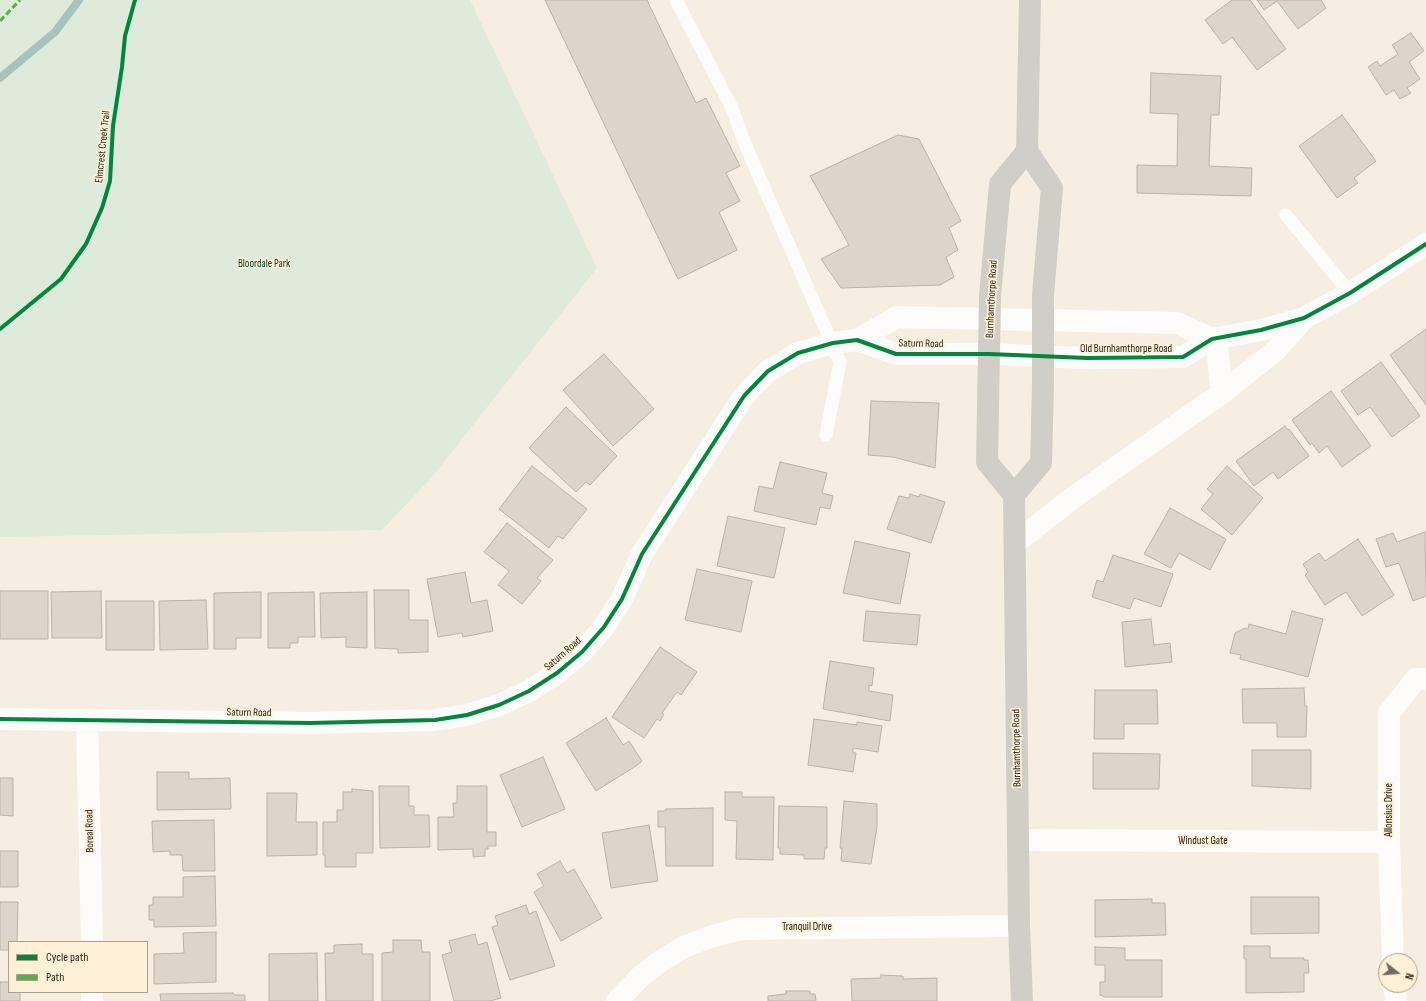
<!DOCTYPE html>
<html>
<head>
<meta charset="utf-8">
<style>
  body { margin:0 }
  #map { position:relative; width:1426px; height:1001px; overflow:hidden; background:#f6eee0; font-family:"Sofia Sans Condensed",sans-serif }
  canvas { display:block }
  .legend { position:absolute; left:8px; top:941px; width:140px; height:52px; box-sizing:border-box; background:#fef1d8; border:1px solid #a99f8b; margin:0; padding:5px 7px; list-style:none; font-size:12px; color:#2a2318 }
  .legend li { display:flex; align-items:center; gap:8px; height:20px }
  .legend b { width:20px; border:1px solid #a99f8b }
  .north { position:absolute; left:1378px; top:953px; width:40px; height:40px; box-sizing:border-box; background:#fef1d8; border:1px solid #a99f8b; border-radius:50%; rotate:107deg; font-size:11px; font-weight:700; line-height:16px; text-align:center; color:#2a2318 }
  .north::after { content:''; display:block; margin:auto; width:14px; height:18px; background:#716a5e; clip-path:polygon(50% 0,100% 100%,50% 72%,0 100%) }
</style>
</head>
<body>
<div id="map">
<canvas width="1426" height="1001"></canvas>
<ul class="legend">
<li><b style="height:5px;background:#00873e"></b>Cycle path</li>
<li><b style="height:5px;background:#56b245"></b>Path</li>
</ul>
<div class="north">N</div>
</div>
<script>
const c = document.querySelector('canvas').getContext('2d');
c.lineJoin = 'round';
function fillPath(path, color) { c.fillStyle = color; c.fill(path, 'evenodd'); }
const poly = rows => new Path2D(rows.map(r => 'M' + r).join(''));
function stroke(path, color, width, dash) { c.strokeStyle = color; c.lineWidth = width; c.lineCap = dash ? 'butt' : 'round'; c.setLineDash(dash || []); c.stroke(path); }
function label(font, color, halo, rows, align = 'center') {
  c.font = font + ' "Sofia Sans Condensed",sans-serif'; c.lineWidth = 3.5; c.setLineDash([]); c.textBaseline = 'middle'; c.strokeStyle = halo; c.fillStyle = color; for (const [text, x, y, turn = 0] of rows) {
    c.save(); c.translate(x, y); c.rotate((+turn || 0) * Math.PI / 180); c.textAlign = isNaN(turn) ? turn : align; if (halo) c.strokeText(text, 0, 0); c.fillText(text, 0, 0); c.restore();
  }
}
fillPath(poly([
  [0,0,470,0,597,268,432,477,382,530,0,537]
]), '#deebda');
stroke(poly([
  [0,78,55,32,79,0]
]), '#a8c3be', 8);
const building = poly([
  [545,0,647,0,696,103,706,98,740,166,726,173,740,201,719,212,737,250,678,279,545,0],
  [1232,0,1250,0,1286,49,1257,70,1232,37,1223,44,1205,20,1232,0],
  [1257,0,1321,0,1326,8,1298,29,1277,1,1264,10,1257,0],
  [1411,33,1424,51,1409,62,1420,79,1407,88,1411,93,1400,99,1394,90,1386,95,1368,67,1377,61,1380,66,1398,54,1392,45,1411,33],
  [1151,73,1221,76,1219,115,1211,115,1209,166,1252,168,1251,196,1137,193,1137,165,1177,166,1178,114,1150,113,1151,73],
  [1342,115,1376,161,1354,178,1358,183,1337,198,1299,146,1342,115],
  [898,135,919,139,961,221,949,228,958,250,946,257,954,277,940,285,841,288,821,259,849,245,810,176,898,135],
  [1426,329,1426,405,1390,355,1426,329],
  [604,354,654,409,613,446,563,390,604,354],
  [1381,362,1420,416,1392,437,1370,407,1358,415,1341,391,1381,362],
  [1331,391,1371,446,1342,467,1327,446,1319,453,1312,443,1310,445,1292,420,1331,391],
  [871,401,939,403,935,468,893,457,868,455,871,401],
  [566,407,617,456,590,485,586,482,576,492,529,448,566,407],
  [1285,426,1288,430,1289,429,1309,456,1278,479,1273,472,1254,486,1236,461,1285,426],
  [780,462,827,473,822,493,833,496,830,509,820,507,816,525,754,511,759,486,773,489,780,462],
  [532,466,587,509,563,539,558,536,549,548,499,509,532,466],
  [1227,466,1263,498,1232,535,1201,509,1213,494,1207,489,1227,466],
  [910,494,919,497,920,494,945,502,931,543,887,529,899,496,909,498,910,494],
  [1170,508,1226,539,1210,570,1179,553,1171,568,1144,554,1170,508],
  [728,516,785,528,774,578,717,566,728,516],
  [507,523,553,560,537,578,541,581,522,604,498,585,509,571,484,552,507,523],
  [1425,532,1426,596,1413,601,1399,563,1386,567,1376,539,1393,533,1397,542,1425,532],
  [1358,539,1394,595,1362,616,1346,592,1325,605,1305,575,1308,572,1303,564,1319,553,1325,561,1358,539],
  [855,541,910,553,900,604,843,593,855,541],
  [1113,555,1173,574,1161,607,1134,598,1130,609,1092,597,1097,580,1103,582,1113,555],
  [697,569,752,581,741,632,685,620,697,569],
  [465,572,471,603,487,600,493,631,463,637,462,633,438,637,427,579,465,572],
  [374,590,409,590,409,620,428,620,428,652,398,653,398,649,375,648,374,590],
  [0,591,48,591,48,639,0,639,0,591],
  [101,591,102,638,52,638,51,592,101,591],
  [261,592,261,638,236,638,236,649,214,649,214,593,261,592],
  [314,592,315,637,298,637,298,643,290,643,290,648,268,648,268,593,314,592],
  [367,592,367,648,346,647,346,637,321,638,320,593,367,592],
  [206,600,208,649,160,650,159,601,206,600],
  [106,601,154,601,154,650,106,650,106,601],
  [866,611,920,615,917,645,863,641,866,611],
  [1292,611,1323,619,1308,677,1240,659,1241,655,1230,653,1235,633,1245,628,1248,629,1249,624,1286,634,1292,611],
  [1151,619,1154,645,1170,643,1172,662,1125,667,1122,622,1151,619],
  [660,647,697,672,681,695,677,692,662,713,664,714,660,721,657,719,644,738,612,717,660,647],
  [830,661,874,668,872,686,869,685,869,691,893,695,890,721,823,709,830,661],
  [1304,688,1305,706,1307,706,1306,737,1277,737,1277,723,1243,723,1242,689,1304,688],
  [1095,690,1157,690,1158,724,1124,724,1124,739,1094,739,1095,690],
  [606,718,623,745,629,741,642,761,636,766,596,791,566,743,606,718],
  [814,719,857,725,857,722,882,726,878,752,853,748,853,753,856,753,853,772,808,765,814,719],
  [1252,750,1311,750,1311,789,1252,786,1252,750],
  [1093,753,1160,754,1159,789,1093,789,1093,753],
  [543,757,565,809,522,827,500,775,543,757],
  [157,772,189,772,189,779,230,778,231,809,157,810,157,772],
  [0,778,13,778,13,816,0,815,0,778],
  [379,786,409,786,409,806,414,806,414,815,429,815,430,847,380,848,379,786],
  [457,786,487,786,487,832,496,832,496,846,488,846,488,849,485,849,485,856,473,857,473,849,438,850,438,817,454,817,453,803,457,803,457,786],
  [352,789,373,791,373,853,356,853,356,867,325,867,325,855,323,855,323,822,337,822,337,810,343,810,343,792,352,792,352,789],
  [725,792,742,792,742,797,774,797,773,860,736,859,737,821,725,820,725,792],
  [267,793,297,793,296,822,317,822,317,855,267,856,267,793],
  [844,801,877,804,877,827,871,864,841,861,842,848,840,848,844,801],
  [779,806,827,807,827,848,825,848,824,859,804,859,804,855,780,854,780,848,778,848,779,806],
  [713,808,713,866,666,866,665,827,658,827,658,811,666,811,666,809,713,808],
  [214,820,215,871,183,871,182,855,170,855,170,851,153,852,152,821,214,820],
  [649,825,658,881,611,888,602,833,649,825],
  [0,851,18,851,18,887,0,887,0,851],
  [560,861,567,873,574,869,602,918,561,941,534,892,544,886,537,874,560,861],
  [215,876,216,926,154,927,154,920,149,920,149,905,153,905,153,897,183,897,183,877,215,876],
  [1251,897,1319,897,1319,933,1251,934,1251,897],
  [1152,899,1152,903,1165,903,1166,935,1095,937,1095,900,1152,899],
  [0,902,18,902,17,942,9,942,9,950,0,950,0,902],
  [526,905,529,914,536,911,555,966,510,980,492,927,498,925,495,916,526,905],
  [216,932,216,982,154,984,154,954,184,953,183,933,216,932],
  [475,934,478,945,487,942,501,998,490,1001,454,1001,442,955,452,952,449,941,475,934],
  [393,940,421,940,422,952,430,952,430,1001,382,1001,382,953,393,952,393,940],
  [362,944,362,954,373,954,373,1001,326,1001,325,953,334,953,334,945,362,944],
  [1244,946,1270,946,1270,958,1304,958,1304,960,1308,960,1309,973,1304,973,1304,992,1246,993,1246,959,1244,959,1244,946],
  [1095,947,1125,948,1125,960,1162,960,1162,997,1105,997,1100,995,1100,982,1105,982,1105,965,1095,965,1095,947],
  [317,953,318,1001,269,1001,269,954,317,953],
  [881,975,903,976,903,979,937,978,937,1001,852,1001,851,979,881,978,881,975],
  [0,982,9,982,9,992,20,992,20,1001,0,1001,0,982],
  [786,991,810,991,810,994,815,994,816,1001,768,1001,768,996,786,994,786,991],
  [233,993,234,995,245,995,245,1001,161,1001,160,994,233,993]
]);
fillPath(building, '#dcd5ca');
stroke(building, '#bab3a7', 1);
stroke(poly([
  [676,0,731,106,745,144,840,362,826,435],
  [1286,215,1350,293]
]), '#fefcfa', 13);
stroke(poly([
  [1216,338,1222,393],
  [857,340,897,317,1177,323,1212,339],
  [1015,543,1074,497,1222,393,1275,351,1304,318],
  [0,719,311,723,435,720,467,715,499,705,529,691,557,673,582,652,604,627,622,599,642,554,744,396,768,371,798,353,833,343,857,340,896,354,989,354,1087,358,1183,357,1212,339,1261,330,1304,318,1350,293,1426,244],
  [87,720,92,942],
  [1018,840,1389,842],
  [1393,961,1389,842,1389,713,1416,679,1426,679],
  [1394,985,1396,1001],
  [92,992,92,1001],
  [617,1001,640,977,662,960,686,946,713,936,740,929,1019,926]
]), '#fefcfa', 22);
stroke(poly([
  [1014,495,1041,463,1043,384,1043,295,1052,188,1027,151,1030,0],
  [1022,1001,1019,926,1014,495,987,462,990,296,1000,184,1027,151]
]), '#d1cec7', 22);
stroke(poly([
  [0,21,20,0]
]), '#56b245', 3, [6, 3]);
stroke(poly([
  [0,329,61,279,86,244,102,208,110,181,113,126,122,67,125,36,135,0],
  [0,719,311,723,435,720,467,715,499,705,529,691,557,673,582,652,604,627,622,599,642,554,744,396,768,371,798,353,833,343,857,340,896,354,989,354,1087,358,1183,357,1212,339,1261,330,1304,318,1350,293,1426,244]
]), '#00873e', 4);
label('11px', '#2a2318', '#fef1d8', [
  ["Elmcrest Creek Trail",103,147,-84],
  ["Burnhamthorpe Road",992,299,-87],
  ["Saturn Road",921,344,1],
  ["Old Burnhamthorpe Road",1126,349],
  ["Saturn Road",563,654,-41],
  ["Saturn Road",249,713,1],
  ["Burnhamthorpe Road",1017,748,-91],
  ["Allonsius Drive",1389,810,-90],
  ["Boreal Road",90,831,-91],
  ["Windust Gate",1203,841],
  ["Tranquil Drive",807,927]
]);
label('11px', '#034127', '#fef1d8', [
  ["Bloordale Park",264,264]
]);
</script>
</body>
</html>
